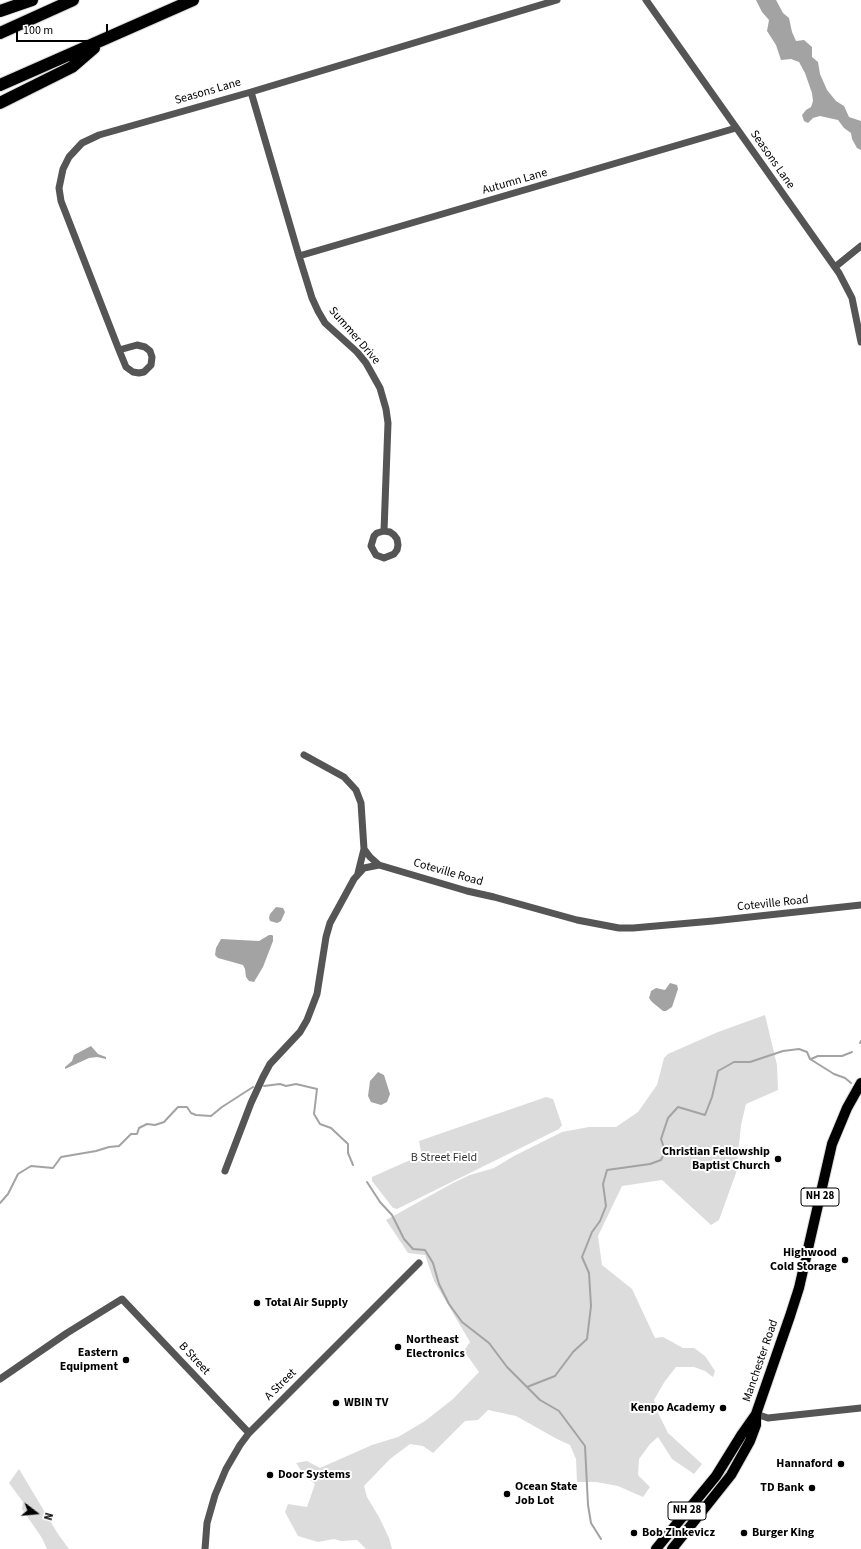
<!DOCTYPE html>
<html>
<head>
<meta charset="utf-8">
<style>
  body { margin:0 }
  #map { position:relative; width:861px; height:1549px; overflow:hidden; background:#fff; font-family:"Source Sans 3",sans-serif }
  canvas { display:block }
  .north { position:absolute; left:16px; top:1493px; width:40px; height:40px; -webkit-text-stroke:3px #fff; paint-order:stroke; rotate:106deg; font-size:11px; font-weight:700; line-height:16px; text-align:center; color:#000 }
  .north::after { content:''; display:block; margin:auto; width:14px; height:18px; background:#000; clip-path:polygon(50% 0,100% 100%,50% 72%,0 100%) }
  .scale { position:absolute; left:16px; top:24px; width:92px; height:18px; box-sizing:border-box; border:2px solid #000; border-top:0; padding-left:5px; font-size:12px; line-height:14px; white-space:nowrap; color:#000; -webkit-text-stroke:3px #fff; paint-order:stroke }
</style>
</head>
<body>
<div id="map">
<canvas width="861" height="1549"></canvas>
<div class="north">N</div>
<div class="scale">100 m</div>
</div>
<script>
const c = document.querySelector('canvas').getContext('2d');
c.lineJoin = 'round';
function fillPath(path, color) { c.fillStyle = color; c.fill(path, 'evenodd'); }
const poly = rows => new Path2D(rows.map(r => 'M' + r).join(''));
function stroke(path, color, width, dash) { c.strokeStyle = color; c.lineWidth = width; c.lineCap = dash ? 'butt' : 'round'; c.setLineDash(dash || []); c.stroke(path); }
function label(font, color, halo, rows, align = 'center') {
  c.font = font + ' "Source Sans 3",sans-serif'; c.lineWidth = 4; c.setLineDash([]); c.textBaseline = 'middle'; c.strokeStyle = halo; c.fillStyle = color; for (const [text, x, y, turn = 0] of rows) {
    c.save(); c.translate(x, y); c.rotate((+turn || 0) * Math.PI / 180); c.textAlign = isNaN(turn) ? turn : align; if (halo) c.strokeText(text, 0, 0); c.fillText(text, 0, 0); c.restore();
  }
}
fillPath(poly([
  [765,1015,777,1065,778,1090,746,1104,741,1125,736,1173,719,1220,711,1225,662,1180,622,1186,598,1236,602,1265,632,1289,655,1338,663,1337,683,1348,694,1348,705,1356,715,1371,713,1377,705,1371,694,1367,676,1367,665,1381,654,1400,659,1415,668,1433,702,1464,694,1474,672,1459,658,1437,650,1444,639,1459,638,1475,650,1487,643,1497,618,1486,596,1482,577,1482,576,1459,570,1445,557,1439,516,1416,488,1410,478,1420,465,1421,433,1453,423,1446,410,1444,390,1459,364,1486,367,1497,379,1517,389,1538,392,1549,366,1549,357,1540,341,1541,334,1539,318,1542,298,1536,285,1512,288,1504,307,1507,315,1484,305,1476,296,1463,307,1461,320,1468,372,1445,398,1437,425,1421,453,1399,479,1372,464,1351,470,1342,434,1281,425,1255,408,1253,386,1220,453,1183,470,1175,494,1168,514,1156,562,1132,589,1127,616,1127,638,1112,657,1085,664,1058,668,1054,718,1032],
  [546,1097,553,1099,562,1125,559,1129,397,1209,393,1208,372,1181,372,1177,417,1157,421,1152,419,1141],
  [19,1469,58,1534,69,1549,47,1549,42,1538,22,1509,23,1502,9,1483]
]), '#dcdcdc');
fillPath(poly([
  [756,0,776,0,783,13,789,18,792,32,796,41,804,40,812,47,812,57,818,62,820,74,827,90,836,101,844,106,849,117,861,121,861,150,857,148,852,139,851,133,844,128,838,120,820,116,813,118,808,123,804,121,802,115,806,110,811,107,813,101,812,93,805,73,799,62,791,59,781,60,776,45,767,31,769,20,762,12],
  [276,907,283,908,285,912,281,921,277,923,270,921,269,918,270,914],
  [269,935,272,935,273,936,273,941,263,967,254,982,249,981,246,977,245,969,243,965,218,958,215,955,216,948,221,939,259,941],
  [670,983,677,985,678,989,672,1007,666,1011,663,1011,652,1002,649,998,650,995,651,991,656,988,665,990],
  [91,1046,98,1054,106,1057,106,1059,97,1057,89,1058,65,1069,65,1067,72,1061,74,1055],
  [378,1072,384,1075,390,1094,387,1102,381,1105,371,1102,368,1096,370,1081]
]), '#a3a3a3');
stroke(poly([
  [860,1043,861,1041],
  [811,1059,818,1056,842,1056,852,1052],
  [264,1086,280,1084,286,1086,296,1084,317,1089,314,1114,320,1124,331,1128,348,1144,348,1153,353,1165],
  [367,1182,380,1202,392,1215,404,1239,413,1249,425,1250,433,1263,439,1284,449,1304,462,1322,489,1343,507,1367,540,1400,559,1411,585,1446,588,1505,591,1523,601,1539],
  [0,1203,8,1194,18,1174,31,1166,53,1168,61,1157,96,1151,109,1147,119,1146,131,1134,137,1134,139,1128,147,1124,155,1125,164,1122,178,1107,187,1107,191,1113,196,1115,211,1116,222,1107,253,1087],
  [527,1387,555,1376,573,1352,587,1339,591,1306,589,1273,582,1257,592,1232,600,1221,606,1206,603,1184,607,1170,650,1164,661,1160,665,1151,661,1139,668,1118,678,1107,705,1115,712,1097,718,1071,734,1062,750,1062,783,1051,799,1049,807,1052,810,1059,834,1074,845,1078,851,1083]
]), '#a3a3a3', 2);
const primary = poly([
  [656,1549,716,1476,742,1434,756,1414],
  [672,1549,731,1475,750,1441,756,1425,756,1414,790,1316,799,1288,832,1144,847,1108,861,1083]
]);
const motorway = poly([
  [0,11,32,0],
  [0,33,73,0],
  [0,85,193,0],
  [0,103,72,67,94,48]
]);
stroke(primary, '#dbdbdb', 12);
stroke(motorway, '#dbdbdb', 14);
stroke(poly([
  [646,0,839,273,852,298,861,342],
  [251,92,299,256,312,298,318,311,325,323,357,352,366,363,380,388,386,409,388,423,384,531,377,533,374,536,371,546,376,555,384,558,394,554,397,550,398,545,397,539,394,535,390,532,384,531],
  [299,256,736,128],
  [835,267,861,246],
  [119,350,137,345,145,347,150,351,152,357,151,365,144,372,139,373,133,372,126,367,119,350,61,201,59,188,63,169,69,157,82,143,99,135,251,92,557,0],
  [304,755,344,777,356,790,361,803,364,849,370,857,379,865],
  [358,873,364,849],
  [225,1171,251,1103,263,1077,270,1064,300,1032,307,1020,317,994,326,937,330,923,354,879,364,868,379,865,467,891,494,897,577,920,619,928,633,928,713,921,861,905],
  [0,1379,67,1333,122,1299,249,1433],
  [756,1414,768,1418,777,1417,861,1408],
  [205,1549,207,1523,215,1495,226,1469,240,1445,249,1433,419,1263]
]), '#555', 7);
stroke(primary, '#000', 10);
stroke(motorway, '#000', 12);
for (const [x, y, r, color] of [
  [778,1159,4,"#000"],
  [845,1260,4,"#000"],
  [257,1303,4,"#000"],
  [398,1347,4,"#000"],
  [126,1360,4,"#000"],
  [336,1403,4,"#000"],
  [723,1408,4,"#000"],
  [841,1464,4,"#000"],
  [270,1475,4,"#000"],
  [812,1488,4,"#000"],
  [507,1494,4,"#000"],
  [634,1533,4,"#000"],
  [744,1533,4,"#000"]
]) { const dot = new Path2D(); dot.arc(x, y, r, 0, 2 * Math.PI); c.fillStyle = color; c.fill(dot); stroke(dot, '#fff', 1.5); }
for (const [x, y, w] of [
  [820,1197,38],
  [687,1511,38]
]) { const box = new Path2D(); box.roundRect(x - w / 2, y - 9, w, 18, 3); c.fillStyle = '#fff'; c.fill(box); stroke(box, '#000', 1); }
label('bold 11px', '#000', null, [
  ["NH 28",820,1197],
  ["NH 28",687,1511]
]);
label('12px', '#000', '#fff', [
  ["Seasons Lane",208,92,-16],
  ["Seasons Lane",772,160,55],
  ["Autumn Lane",515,182,-16],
  ["Summer Drive",354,336,49],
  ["Coteville Road",448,873,16],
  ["Coteville Road",773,904,-6],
  ["B Street",194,1359,47],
  ["Manchester Road",761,1361,-71],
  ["A Street",281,1385,-45]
]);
label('bold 12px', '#000', '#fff', [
  ["Christian Fellowship",770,1152,"right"],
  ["Baptist Church",770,1166,"right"],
  ["Highwood",837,1253,"right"],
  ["Cold Storage",837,1267,"right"],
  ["Total Air Supply",265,1303],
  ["Northeast",406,1340],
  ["Electronics",406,1354],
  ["Eastern",118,1353,"right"],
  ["Equipment",118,1367,"right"],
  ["WBIN TV",344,1403],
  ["Kenpo Academy",715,1408,"right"],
  ["Hannaford",833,1464,"right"],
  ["Door Systems",278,1475],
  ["Ocean State",515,1487],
  ["Job Lot",515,1501],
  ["TD Bank",804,1488,"right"],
  ["Bob Zinkevicz",642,1533],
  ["Burger King",752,1533]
], 'left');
label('12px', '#333', '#fff', [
  ["B Street Field",444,1158]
]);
</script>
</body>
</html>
